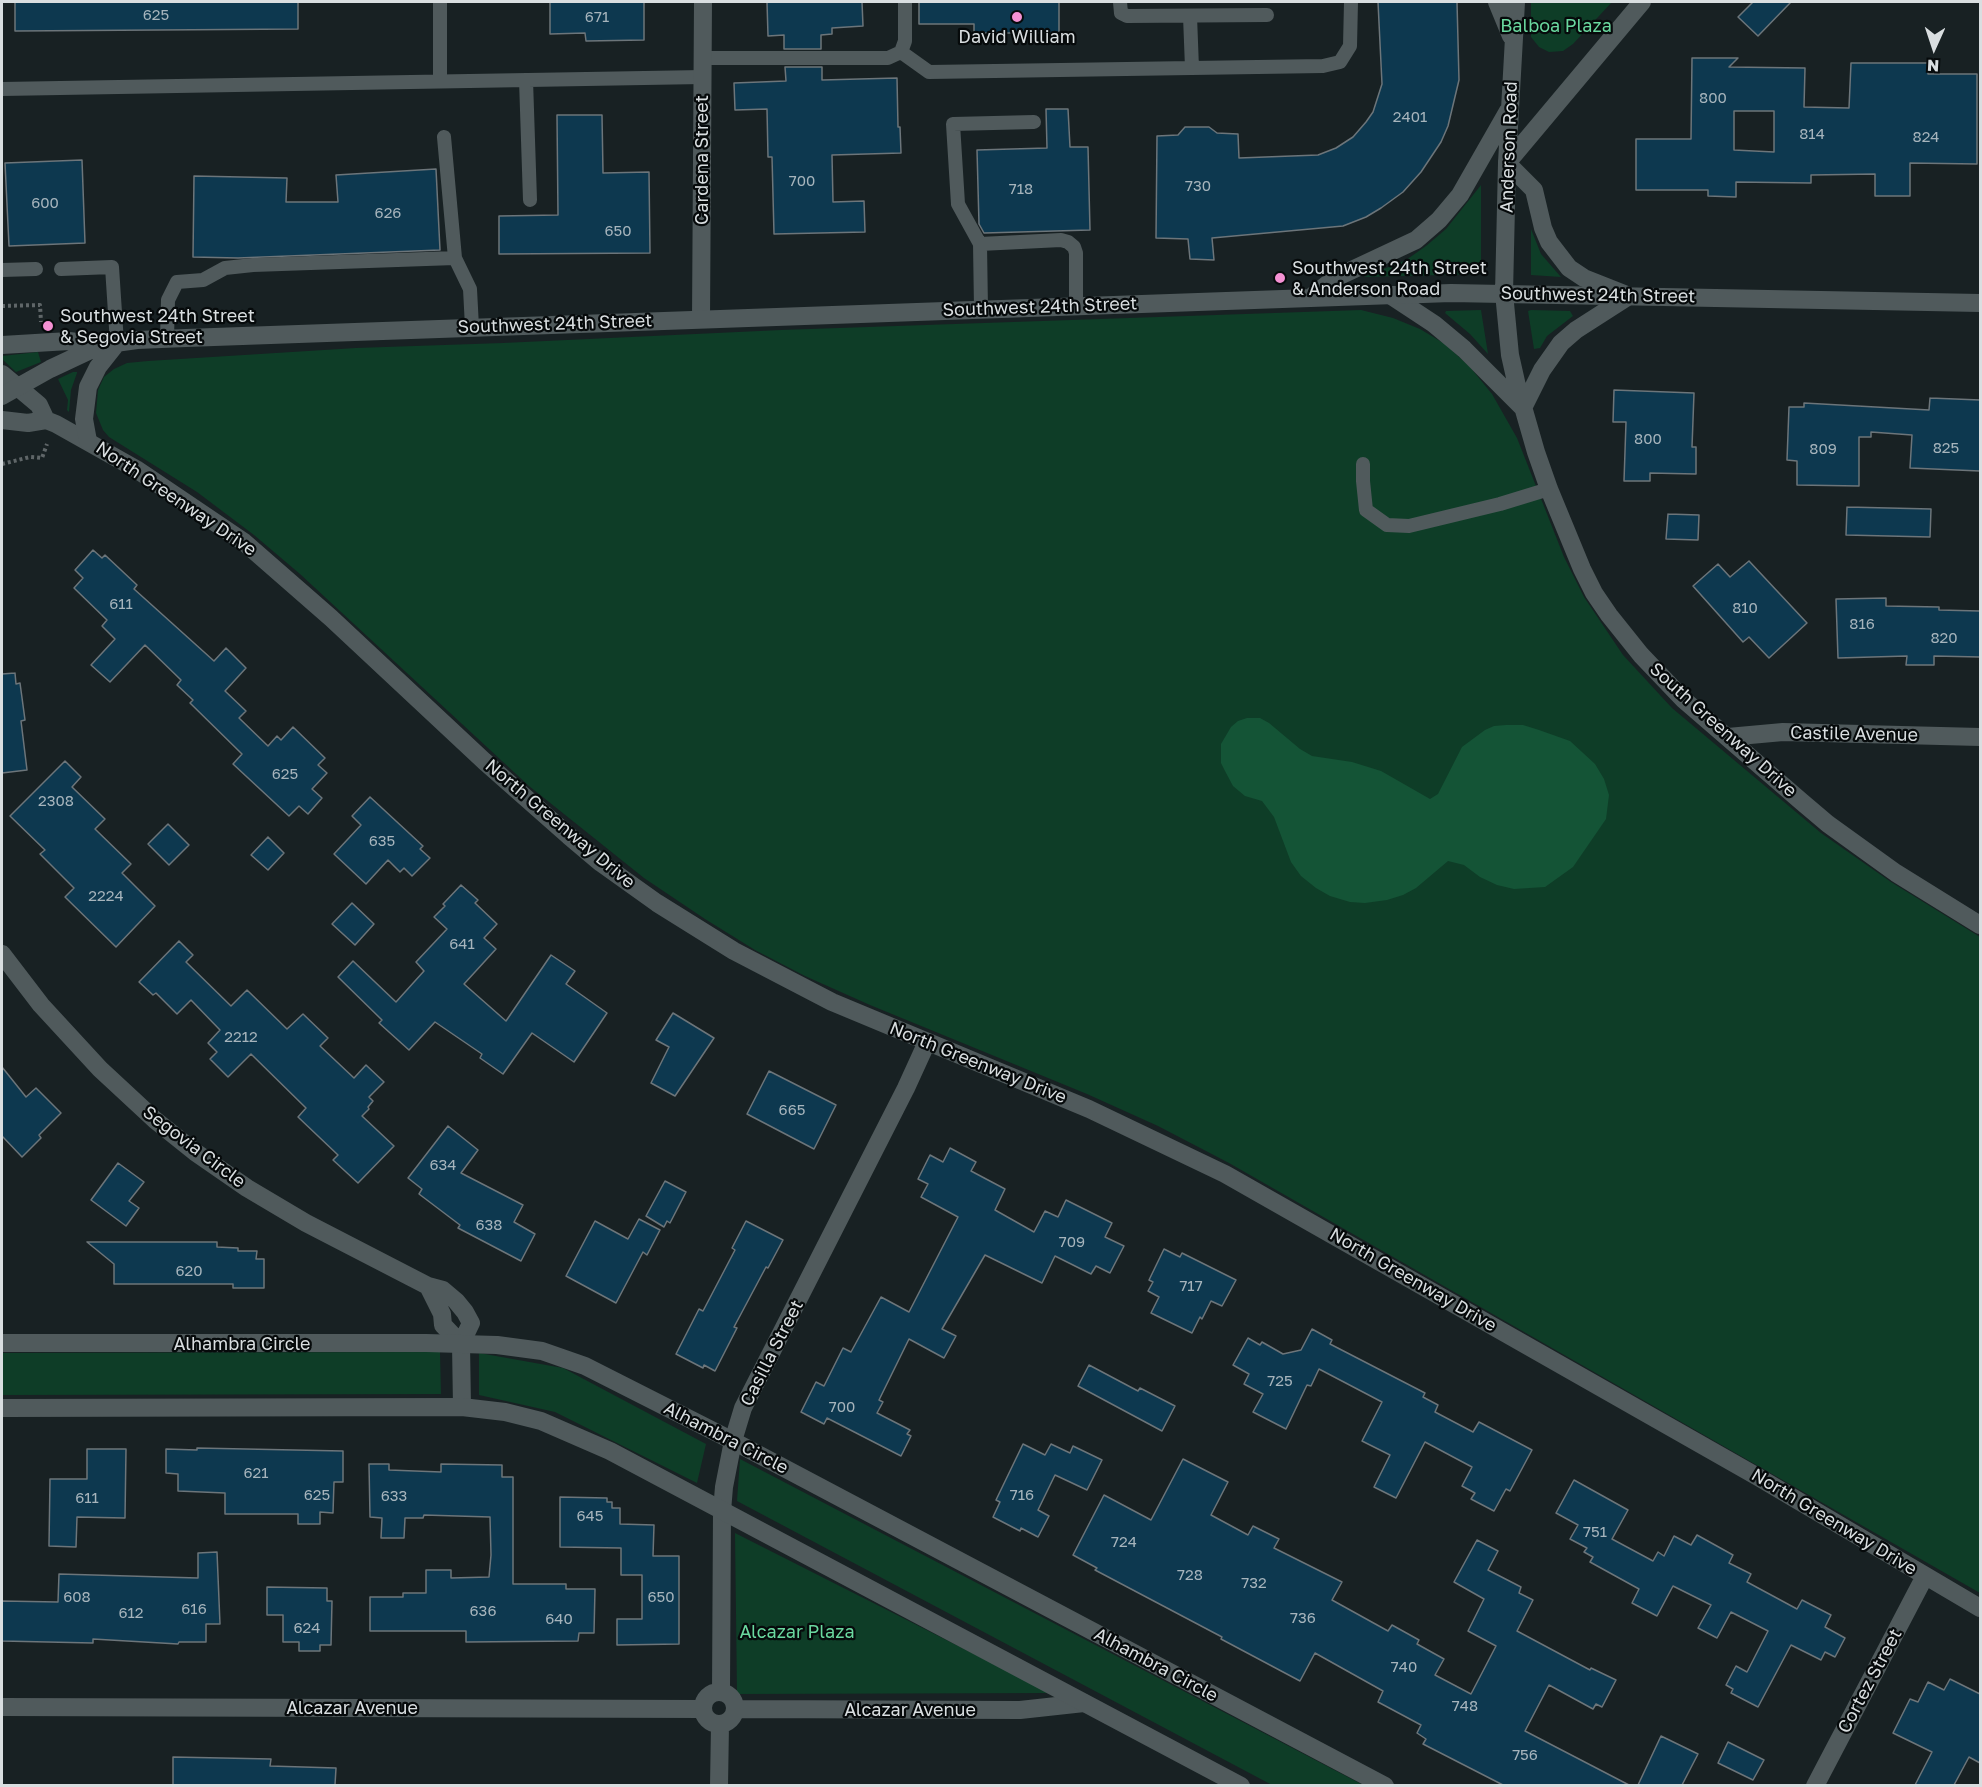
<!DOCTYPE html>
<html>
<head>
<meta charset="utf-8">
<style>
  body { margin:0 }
  #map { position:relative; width:1982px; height:1787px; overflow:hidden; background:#182123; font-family:"Golos Text",sans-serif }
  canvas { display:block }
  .frame { position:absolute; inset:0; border:3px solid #d9dee0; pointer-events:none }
  .north { position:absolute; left:1904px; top:18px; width:60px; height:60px; -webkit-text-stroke:4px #060a0b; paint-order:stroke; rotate:183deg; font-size:16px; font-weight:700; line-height:24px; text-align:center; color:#d9dee0 }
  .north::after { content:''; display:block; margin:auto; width:21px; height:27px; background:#d9dee0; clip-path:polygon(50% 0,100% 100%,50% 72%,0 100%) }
</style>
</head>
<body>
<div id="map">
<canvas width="1982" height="1787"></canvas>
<div class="frame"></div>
<div class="north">N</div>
</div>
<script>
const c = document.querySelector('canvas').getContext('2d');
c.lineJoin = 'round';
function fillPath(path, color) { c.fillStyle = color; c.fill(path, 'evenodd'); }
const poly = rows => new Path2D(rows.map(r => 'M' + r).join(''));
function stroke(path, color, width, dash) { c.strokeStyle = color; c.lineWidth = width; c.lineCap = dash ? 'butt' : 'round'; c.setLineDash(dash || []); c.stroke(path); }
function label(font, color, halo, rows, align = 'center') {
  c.font = font + ' "Golos Text",sans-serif'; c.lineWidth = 4.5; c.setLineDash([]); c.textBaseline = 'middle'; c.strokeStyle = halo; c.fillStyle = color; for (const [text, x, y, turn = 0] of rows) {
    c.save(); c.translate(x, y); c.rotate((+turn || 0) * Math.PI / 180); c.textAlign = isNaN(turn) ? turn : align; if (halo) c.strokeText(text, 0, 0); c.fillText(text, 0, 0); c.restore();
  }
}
fillPath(poly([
  [1531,2,1612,2,1573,44,1563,51,1549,52,1539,47,1531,37],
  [1481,185,1481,274,1364,277,1406,260,1426,246,1446,229],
  [1531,229,1541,254,1561,277,1531,275],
  [1361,310,1393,318,1420,329,1445,344,1470,367,1492,394,1517,438,1564,557,1584,597,1623,655,1672,708,1821,833,1891,882,1980,937,1980,1593,1229,1163,1158,1126,1087,1094,870,1005,805,976,755,950,705,919,644,878,529,786,300,574,254,535,197,492,109,437,103,430,96,413,98,390,104,377,114,369,127,363,148,361,356,348,503,343,781,330],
  [1481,310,1488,354,1470,334,1445,313,1446,311],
  [1531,310,1570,311,1573,316,1547,336,1540,348,1534,349,1528,311],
  [38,352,41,362,16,372,2,359,2,356],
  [73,372,77,372,77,373,71,390,69,412,67,410,68,400,58,379],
  [440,1352,441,1394,2,1395,2,1353],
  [479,1353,563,1368,706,1444,697,1483,555,1412,479,1395],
  [740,1459,1363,1785,1272,1785,737,1501],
  [735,1533,1051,1693,737,1694]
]), '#0e3d27');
fillPath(poly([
  [1247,718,1260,718,1269,723,1300,749,1312,756,1352,762,1381,771,1430,799,1438,794,1462,747,1485,730,1494,726,1506,725,1523,725,1539,730,1570,741,1595,764,1604,779,1609,795,1606,819,1573,867,1545,887,1514,889,1497,885,1480,877,1464,865,1448,861,1416,888,1403,895,1387,900,1365,903,1350,902,1330,896,1316,888,1301,876,1291,862,1274,817,1262,801,1245,796,1233,786,1225,771,1221,763,1221,744,1231,727,1238,721]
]), '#145436');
const building = poly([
  [15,2,298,2,298,29,15,31,15,2],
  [550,2,644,2,644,40,586,41,585,33,550,34,550,2],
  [767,2,862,2,863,26,832,28,832,34,821,35,821,49,784,49,784,35,768,36,767,2],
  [919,2,1059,2,1059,33,974,33,974,24,919,24,919,2],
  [1378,2,1457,2,1459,80,1448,126,1441,142,1421,172,1403,192,1381,208,1366,217,1343,226,1212,238,1214,260,1190,259,1188,239,1156,238,1157,136,1178,135,1185,127,1209,127,1217,133,1238,134,1239,158,1318,155,1336,148,1353,137,1366,122,1373,112,1382,84,1378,2],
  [1753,2,1791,2,1758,36,1738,17,1753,2],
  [1692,58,1738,58,1729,67,1805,68,1804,107,1849,108,1851,63,1928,63,1928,74,1977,74,1977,164,1910,163,1910,196,1875,196,1875,174,1811,175,1811,183,1736,182,1736,197,1708,196,1708,190,1636,190,1636,139,1691,139,1692,58],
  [1734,111,1774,111,1774,152,1734,150,1734,111],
  [785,67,822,67,822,80,897,78,898,127,900,127,901,153,832,155,833,202,864,201,865,232,774,234,772,157,768,157,767,109,735,110,734,83,786,81,785,67],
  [1046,109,1068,109,1070,147,1088,147,1090,230,984,233,979,224,977,150,1047,148,1046,109],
  [557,115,602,115,603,173,649,172,650,253,499,254,499,216,558,215,557,115],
  [82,160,85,243,9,246,5,163,82,160],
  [436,169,440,250,238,258,193,257,194,176,287,178,286,202,338,202,336,175,436,169],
  [1614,390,1694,393,1692,447,1696,447,1696,474,1650,473,1650,481,1624,481,1626,422,1613,422,1614,390],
  [1930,398,1980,400,1980,471,1910,468,1912,435,1871,432,1871,437,1859,437,1859,486,1797,485,1797,461,1787,460,1789,407,1804,407,1804,403,1929,410,1930,398],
  [1847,507,1931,509,1930,537,1846,535,1847,507],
  [1668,514,1699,515,1698,540,1666,539,1668,514],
  [93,550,102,558,105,555,137,585,134,589,214,661,226,648,246,668,225,691,246,711,239,718,268,746,277,736,281,740,293,727,325,758,318,765,327,773,312,789,322,798,308,814,299,806,289,816,233,764,242,754,190,703,193,700,177,685,181,680,145,645,110,682,91,665,115,639,102,626,107,620,74,588,83,578,75,570,93,550],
  [1749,561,1807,623,1769,658,1749,637,1743,642,1693,586,1718,564,1730,577,1749,561],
  [1886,598,1886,606,1939,607,1939,610,1980,611,1980,657,1934,656,1934,665,1906,665,1907,656,1838,658,1836,599,1886,598],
  [15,673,16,684,20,683,25,720,21,721,27,770,2,773,2,674,15,673],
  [65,761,81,777,72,787,105,819,95,829,131,864,122,873,155,906,116,947,65,897,74,888,40,854,45,850,10,816,65,761],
  [370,797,423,846,420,849,430,858,412,876,404,868,400,872,388,860,366,884,334,854,361,825,352,816,370,797],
  [168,824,189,845,169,865,148,844,168,824],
  [268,837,284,853,268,870,251,855,268,837],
  [461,885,478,900,475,903,497,924,484,938,496,949,464,984,506,1021,551,955,575,971,566,984,607,1013,574,1062,532,1033,503,1074,480,1058,482,1054,435,1022,409,1050,379,1023,382,1020,338,977,353,961,396,1002,424,971,416,962,447,929,434,917,445,906,443,904,461,885],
  [352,903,374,924,355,945,332,924,352,903],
  [179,941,193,955,186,962,231,1006,247,990,287,1029,303,1014,328,1038,320,1046,354,1078,366,1065,384,1082,369,1097,373,1101,368,1107,369,1109,362,1116,394,1146,358,1183,333,1160,338,1155,298,1117,306,1108,251,1054,228,1077,210,1059,217,1052,208,1043,220,1030,191,1000,177,1014,156,993,153,995,139,982,179,941],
  [673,1013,714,1038,675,1096,651,1083,669,1047,656,1040,673,1013],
  [2,1067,26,1097,36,1088,61,1113,39,1135,41,1138,22,1157,2,1136,2,1067],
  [769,1071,836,1105,814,1149,747,1114,769,1071],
  [448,1126,478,1150,461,1173,523,1205,514,1222,535,1234,521,1261,458,1228,460,1225,419,1194,422,1189,408,1178,448,1126],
  [950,1148,976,1162,971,1171,1005,1189,995,1210,1034,1232,1045,1211,1058,1217,1066,1200,1112,1223,1105,1237,1124,1246,1110,1273,1096,1266,1091,1274,1055,1256,1042,1283,985,1255,942,1329,956,1336,944,1358,909,1339,879,1400,883,1402,877,1413,910,1430,907,1434,911,1436,901,1456,827,1418,824,1424,801,1412,816,1382,824,1386,843,1348,851,1352,881,1297,909,1312,958,1217,921,1197,928,1184,918,1179,930,1155,943,1162,950,1148],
  [118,1163,144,1182,129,1201,139,1208,126,1226,91,1200,118,1163],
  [665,1181,686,1192,670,1223,667,1221,664,1227,646,1216,665,1181],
  [639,1219,660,1230,647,1255,643,1252,616,1303,566,1276,595,1221,628,1239,639,1219],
  [746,1221,783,1240,768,1268,766,1267,734,1327,737,1328,715,1371,704,1365,703,1368,676,1354,699,1309,703,1311,735,1250,732,1248,746,1221],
  [87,1242,217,1242,217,1247,238,1248,238,1251,257,1251,256,1259,264,1259,264,1288,233,1288,233,1284,114,1284,114,1264,87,1242],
  [1164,1249,1180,1257,1182,1253,1236,1280,1222,1306,1211,1301,1202,1319,1200,1317,1192,1333,1151,1313,1159,1297,1148,1291,1153,1282,1149,1280,1164,1249],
  [1312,1329,1332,1340,1330,1344,1425,1393,1423,1397,1438,1405,1435,1412,1473,1432,1479,1422,1532,1450,1510,1491,1506,1489,1494,1511,1471,1499,1475,1493,1462,1486,1472,1467,1425,1442,1396,1498,1374,1487,1390,1455,1362,1441,1382,1402,1319,1369,1311,1386,1307,1385,1286,1429,1253,1412,1263,1394,1244,1384,1249,1374,1233,1365,1248,1338,1260,1345,1262,1342,1283,1354,1301,1350,1312,1329],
  [1089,1365,1138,1391,1140,1388,1175,1406,1162,1431,1078,1386,1089,1365],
  [1023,1444,1045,1455,1051,1444,1070,1453,1073,1446,1102,1460,1087,1490,1055,1475,1038,1510,1049,1516,1038,1537,1021,1528,1020,1531,993,1517,1000,1502,996,1500,1023,1444],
  [197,1448,343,1451,343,1482,334,1482,333,1513,320,1512,320,1524,298,1524,298,1514,225,1514,225,1493,178,1491,178,1474,166,1473,166,1449,197,1450,197,1448],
  [87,1449,126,1449,125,1518,77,1517,76,1547,49,1546,50,1479,87,1479,87,1449],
  [1183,1459,1228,1482,1211,1515,1248,1535,1253,1526,1279,1539,1274,1548,1342,1582,1332,1600,1388,1631,1392,1625,1419,1640,1417,1644,1444,1659,1435,1675,1471,1694,1496,1646,1468,1631,1484,1599,1454,1582,1477,1540,1498,1551,1488,1570,1521,1587,1519,1593,1533,1600,1517,1631,1590,1670,1591,1668,1616,1680,1602,1707,1596,1704,1593,1709,1549,1685,1525,1731,1629,1785,1503,1785,1423,1744,1426,1739,1417,1733,1421,1725,1378,1702,1383,1691,1315,1653,1300,1681,1221,1639,1222,1637,1095,1570,1097,1568,1073,1555,1104,1495,1151,1520,1183,1459],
  [369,1464,389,1464,389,1470,441,1472,441,1464,502,1465,502,1477,513,1477,513,1584,566,1584,566,1589,595,1589,594,1633,579,1633,578,1641,466,1642,466,1631,370,1631,370,1597,403,1597,403,1593,426,1593,426,1570,451,1570,451,1578,489,1577,491,1555,490,1517,424,1515,423,1518,405,1518,404,1538,381,1538,382,1518,370,1517,369,1464],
  [1574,1480,1628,1510,1612,1539,1653,1561,1658,1552,1664,1556,1674,1536,1691,1545,1697,1535,1733,1555,1729,1563,1751,1574,1747,1582,1797,1609,1802,1600,1831,1615,1825,1627,1845,1638,1835,1657,1825,1652,1821,1660,1791,1645,1758,1707,1731,1693,1733,1689,1726,1685,1736,1666,1747,1672,1768,1631,1731,1612,1717,1638,1698,1628,1711,1605,1673,1586,1657,1616,1632,1603,1639,1589,1590,1562,1593,1557,1584,1552,1587,1548,1570,1539,1578,1525,1556,1513,1574,1480],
  [560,1497,607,1498,607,1502,612,1502,612,1508,620,1508,620,1524,654,1525,653,1556,679,1556,679,1644,617,1645,617,1619,642,1619,642,1575,621,1575,621,1548,560,1547,560,1497],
  [217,1552,220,1624,206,1624,206,1642,179,1642,178,1644,93,1639,93,1643,2,1641,2,1601,58,1602,59,1574,198,1578,198,1553,217,1552],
  [267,1587,327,1588,327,1601,332,1601,331,1645,320,1645,320,1651,299,1651,299,1642,283,1642,283,1615,267,1615,267,1587],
  [1950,1679,1980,1694,1980,1763,1969,1757,1954,1785,1915,1785,1932,1752,1893,1733,1910,1699,1918,1702,1928,1682,1944,1690,1950,1679],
  [1661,1736,1698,1754,1682,1785,1638,1785,1661,1736],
  [1728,1742,1764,1760,1753,1780,1718,1763,1728,1742],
  [173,1757,271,1759,270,1766,336,1768,335,1785,173,1785,173,1757]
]);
fillPath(building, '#0d384f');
stroke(building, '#6c757a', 1.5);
stroke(poly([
  [2,306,40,305,41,322],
  [2,464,30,457,42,458,47,444]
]), '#5f6668', 4, [3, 3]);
stroke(poly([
  [440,2,440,81],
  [1120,2,1121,13,1127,16,1267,15],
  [1190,16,1192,68],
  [901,52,929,72,1323,66,1340,62,1350,46,1351,2],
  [703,58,888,58,901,52,905,41,905,2],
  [526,80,530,200],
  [2,89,703,77],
  [444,137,455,258,470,289,472,327],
  [980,244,1061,240,1068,242,1074,247,1076,253,1076,306],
  [61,269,112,267,117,343],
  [2,270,36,269],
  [981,309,980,244,958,204,953,124,1034,122],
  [167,339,168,300,177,282,203,280,225,268,253,265,455,258],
  [1363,464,1363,481,1366,510,1387,525,1409,526,1500,504,1549,489]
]), '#505a5c', 14);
stroke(poly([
  [1507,163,1534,190,1543,228,1549,242,1569,268,1584,278,1627,295],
  [1504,293,1510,355,1517,386,1536,452,1549,489,1582,569,1594,593,1609,615,1641,655,1684,700,1802,802,1828,824,1896,873,1980,925],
  [1390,295,1434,324,1464,349,1522,407],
  [701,319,703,2],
  [2,374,39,405,46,420],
  [1523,408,1542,370,1561,343,1576,330,1629,296],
  [2,420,28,423,46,420,56,424,136,469,244,542,331,618,484,761,569,836,601,863,657,903,734,951,832,1002,1089,1109,1225,1174,1758,1477,1980,1608],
  [1728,737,1783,732,1980,737],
  [2,954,41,1005,100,1069,155,1120,195,1152,247,1188,306,1223,428,1286,443,1290,456,1301,465,1312,471,1323,461,1344,462,1407],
  [428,1286,442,1314,443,1325,461,1344],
  [721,1691,722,1511,724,1487,733,1441,743,1408,906,1088,927,1042],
  '703 1708a16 16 0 1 1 32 0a16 16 0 1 1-32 0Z',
  [2,1707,703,1709],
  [736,1709,1020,1710,1084,1703],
  [719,1786,720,1725],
  [1815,1786,1925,1576]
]), '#505a5c', 18);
stroke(poly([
  [1497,2,1511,36],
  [1507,163,1642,2],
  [1504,293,1507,163,1516,2],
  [1310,298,1335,278,1416,240,1439,220,1460,195,1508,111],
  [2,345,69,341,101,345,137,340,186,338,1451,293,1980,303],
  [2,396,50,369,101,345],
  [88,441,84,419,88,387,98,367,117,343],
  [2,1343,426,1343,497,1345,542,1351,585,1366,733,1441,1385,1786],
  [2,1408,462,1407,505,1412,541,1421,610,1451,1241,1786]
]), '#505a5c', 18);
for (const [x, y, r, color] of [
  [1017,17,6,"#f491d3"],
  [1280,278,6,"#f491d3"],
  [48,326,6,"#f491d3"]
]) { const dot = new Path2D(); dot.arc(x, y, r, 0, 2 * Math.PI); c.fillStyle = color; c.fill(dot); stroke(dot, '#060a0b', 2); }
label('15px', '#a6b4bc', null, [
  ["625",156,15],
  ["671",597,17],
  ["800",1713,98],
  ["2401",1410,117],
  ["814",1812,134],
  ["824",1926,137],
  ["700",802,181],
  ["730",1198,186],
  ["718",1021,189],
  ["600",45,203],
  ["626",388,213],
  ["650",618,231],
  ["800",1648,439],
  ["825",1946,448],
  ["809",1823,449],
  ["611",121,604],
  ["810",1745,608],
  ["816",1862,624],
  ["820",1944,638],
  ["625",285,774],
  ["2308",56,801],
  ["635",382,841],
  ["2224",106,896],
  ["641",462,944],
  ["2212",241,1037],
  ["665",792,1110],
  ["634",443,1165],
  ["638",489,1225],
  ["709",1072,1242],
  ["620",189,1271],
  ["717",1191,1286],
  ["725",1280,1381],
  ["700",842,1407],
  ["621",256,1473],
  ["625",317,1495],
  ["716",1022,1495],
  ["633",394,1496],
  ["611",87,1498],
  ["645",590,1516],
  ["751",1595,1532],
  ["724",1124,1542],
  ["728",1190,1575],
  ["732",1254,1583],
  ["608",77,1597],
  ["650",661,1597],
  ["616",194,1609],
  ["636",483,1611],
  ["612",131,1613],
  ["736",1303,1618],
  ["640",559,1619],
  ["624",307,1628],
  ["740",1404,1667],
  ["748",1465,1706],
  ["756",1525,1755]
]);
label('18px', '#6ad89f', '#060a0b', [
  ["Balboa Plaza",1556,26],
  ["Alcazar Plaza",797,1632]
]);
label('18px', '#d9dee0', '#060a0b', [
  ["David William",1017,37,"center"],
  ["Southwest 24th Street",1292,268],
  ["& Anderson Road",1292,289],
  ["Southwest 24th Street",60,316],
  ["& Segovia Street",60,337]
], 'left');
label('18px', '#d9dee0', '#060a0b', [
  ["Anderson Road",1509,147,-88],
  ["Cardena Street",702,160,-90],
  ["Southwest 24th Street",1598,295,1],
  ["Southwest 24th Street",1040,307,-2],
  ["Southwest 24th Street",555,324,-2],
  ["North Greenway Drive",176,499,34],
  ["South Greenway Drive",1723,730,42],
  ["Castile Avenue",1854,734,1],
  ["North Greenway Drive",560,824,40],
  ["North Greenway Drive",978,1063,22],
  ["Segovia Circle",194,1147,37],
  ["North Greenway Drive",1413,1280,30],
  ["Alhambra Circle",242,1344],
  ["Casilla Street",772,1353,-63],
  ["Alhambra Circle",726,1438,27],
  ["North Greenway Drive",1834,1522,31],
  ["Alhambra Circle",1156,1665,28],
  ["Cortez Street",1870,1681,-62],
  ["Alcazar Avenue",352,1708],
  ["Alcazar Avenue",910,1710]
]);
</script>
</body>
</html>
